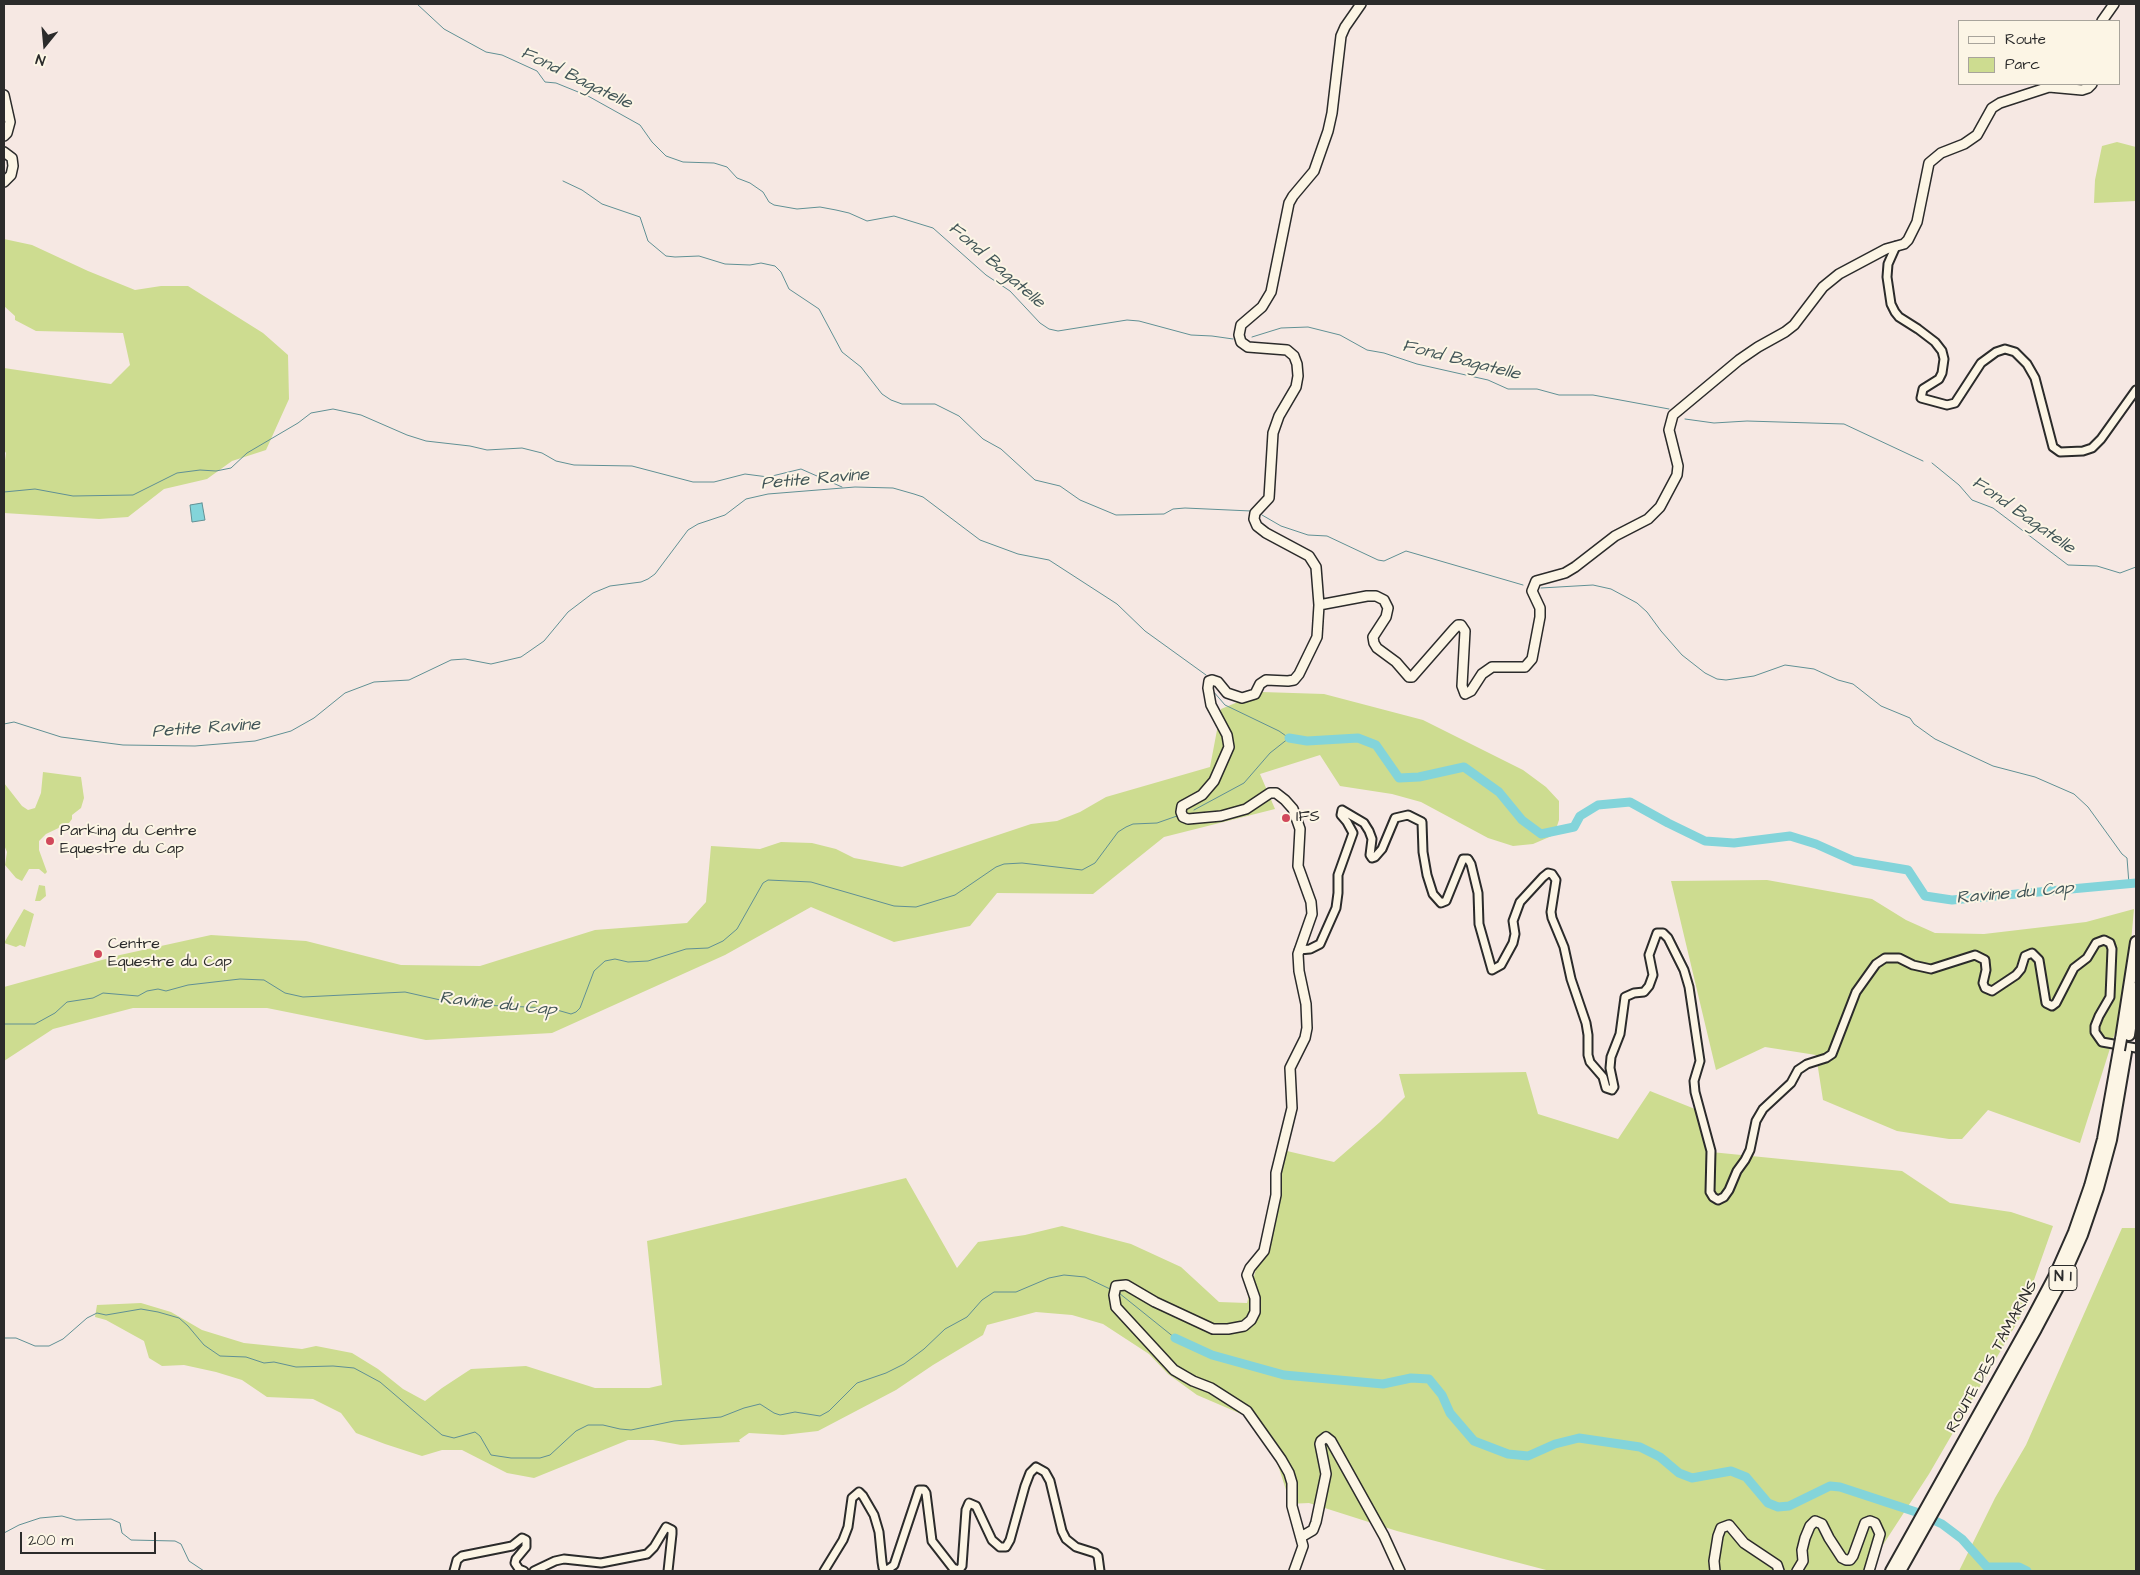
<!DOCTYPE html>
<html>
<head>
<meta charset="utf-8">
<style>
  body { margin:0 }
  #map { position:relative; width:2140px; height:1575px; overflow:hidden; background:#f6e8e3; font-family:"Architects Daughter",sans-serif }
  canvas { display:block }
  .frame { position:absolute; inset:0; border:5px solid #2b2b2b; pointer-events:none }
  .legend { position:absolute; left:1958px; top:20px; width:162px; height:65px; box-sizing:border-box; background:#fcf5e5; border:1px solid #a8a49b; margin:0; padding:6px 9px; list-style:none; font-size:15px; color:#2b2b2b }
  .legend li { display:flex; align-items:center; gap:10px; height:25px }
  .legend b { width:25px; border:1px solid #a8a49b }
  .north { position:absolute; left:20px; top:20px; width:50px; height:50px; -webkit-text-stroke:4px #fcf5e5; paint-order:stroke; rotate:197deg; font-size:14px; font-weight:700; line-height:20px; text-align:center; color:#2b2b2b }
  .north::after { content:''; display:block; margin:auto; width:18px; height:22px; background:#2b2b2b; clip-path:polygon(50% 0,100% 100%,50% 72%,0 100%) }
  .scale { position:absolute; left:20px; top:1532px; width:136px; height:22px; box-sizing:border-box; border:2px solid #2b2b2b; border-top:0; padding-left:6px; font-size:15px; line-height:18px; white-space:nowrap; color:#2b2b2b; -webkit-text-stroke:4px #fcf5e5; paint-order:stroke }
</style>
</head>
<body>
<div id="map">
<canvas width="2140" height="1575"></canvas>
<div class="frame"></div>
<ul class="legend">
<li><b style="height:6px;background:#fcf5e5"></b>Route</li>
<li><b style="height:14px;background:#cddc90"></b>Parc</li>
</ul>
<div class="north">N</div>
<div class="scale">200 m</div>
</div>
<script>
const c = document.querySelector('canvas').getContext('2d');
c.lineJoin = 'round';
function fillPath(path, color) { c.fillStyle = color; c.fill(path, 'evenodd'); }
const poly = rows => new Path2D(rows.map(r => 'M' + r).join(''));
function stroke(path, color, width, dash) { c.strokeStyle = color; c.lineWidth = width; c.lineCap = dash ? 'butt' : 'round'; c.setLineDash(dash || []); c.stroke(path); }
function label(font, color, halo, rows, align = 'center') {
  c.font = font + ' "Architects Daughter",sans-serif'; c.lineWidth = 4; c.setLineDash([]); c.textBaseline = 'middle'; c.strokeStyle = halo; c.fillStyle = color; for (const [text, x, y, turn = 0] of rows) {
    c.save(); c.translate(x, y); c.rotate((+turn || 0) * Math.PI / 180); c.textAlign = isNaN(turn) ? turn : align; if (halo) c.strokeText(text, 0, 0); c.fillText(text, 0, 0); c.restore();
  }
}
fillPath(poly([
  [2117,142,2136,147,2136,201,2094,203,2095,180,2102,146],
  [4,239,32,245,88,271,135,290,161,286,188,286,263,333,288,355,289,399,266,450,232,461,207,479,164,489,128,517,99,519,4,513,4,468,6,453,4,450,4,368,111,384,130,365,123,333,36,331,15,320,15,316,4,306],
  [1262,692,1324,694,1423,720,1523,770,1546,787,1559,801,1559,820,1554,835,1533,844,1513,846,1488,838,1421,802,1392,794,1340,786,1320,755,1260,774,1275,809,1164,837,1093,894,997,893,970,926,894,942,811,907,725,955,552,1033,426,1040,267,1008,133,1008,53,1029,4,1061,4,987,120,955,211,935,306,941,401,965,480,966,595,930,687,923,706,902,711,846,760,849,781,842,812,843,836,849,854,858,902,867,1031,824,1057,821,1080,812,1106,797,1210,767,1221,709],
  [43,772,81,777,84,798,81,808,72,815,72,819,69,823,46,834,39,841,39,850,47,872,45,874,39,869,29,869,22,881,16,878,5,865,7,852,4,845,4,783,22,806,28,810,35,808,41,793],
  [1767,880,1872,899,1906,920,1935,933,1984,934,2086,922,2134,909,2126,998,2080,1143,1988,1110,1962,1139,1949,1139,1897,1131,1823,1100,1816,1055,1765,1047,1716,1070,1671,881],
  [39,885,45,886,46,896,40,901,35,901],
  [24,909,34,914,25,947,20,945,16,947,4,943],
  [1526,1072,1538,1114,1618,1139,1650,1091,1695,1109,1711,1152,1902,1171,1950,1203,2011,1212,2053,1226,2022,1314,1929,1474,1866,1571,1550,1571,1397,1531,1309,1503,1287,1504,1288,1496,1276,1459,1246,1416,1197,1395,1168,1374,1149,1354,1103,1324,1072,1315,1036,1312,987,1325,983,1335,933,1365,896,1390,818,1431,783,1435,749,1433,739,1440,740,1442,681,1445,653,1440,628,1440,534,1478,507,1473,462,1450,442,1450,422,1456,385,1444,356,1433,341,1413,313,1399,267,1397,242,1380,216,1372,184,1365,162,1366,149,1358,144,1341,106,1320,95,1317,97,1305,141,1303,171,1312,202,1330,244,1343,302,1349,316,1346,352,1353,378,1369,403,1389,425,1401,442,1388,471,1369,526,1366,595,1388,649,1388,662,1385,647,1241,906,1178,957,1268,978,1242,1025,1235,1062,1226,1131,1244,1181,1267,1219,1302,1247,1303,1287,1151,1334,1162,1380,1122,1405,1097,1399,1074],
  [2122,1228,2136,1228,2136,1571,1959,1571,1995,1498,2026,1445]
]), '#cddc90');
const water = poly([
  [202,503,205,520,192,522,190,505,202,503]
]);
fillPath(water, '#83d4da');
stroke(water, '#609094', 1);
stroke(poly([
  [417,4,444,29,486,52,502,55,537,71,545,82,556,83,588,96,640,125,652,142,666,156,683,162,714,163,727,167,737,178,750,183,763,192,769,202,774,205,797,209,820,207,836,210,849,213,867,221,894,216,933,228,986,275,1010,291,1040,323,1049,329,1058,331,1127,320,1139,321,1191,335,1212,336,1233,339],
  [563,181,582,190,602,204,640,217,648,241,666,256,675,257,699,256,725,264,750,265,761,263,775,266,781,272,789,289,819,309,842,352,861,367,882,394,891,400,902,404,935,404,959,416,983,439,1001,449,1035,480,1060,486,1080,500,1116,515,1164,514,1173,509,1185,508,1251,511],
  [1252,337,1281,328,1308,327,1340,335,1367,350,1384,353,1417,364,1488,380,1508,389,1537,389,1559,395,1593,395,1669,409],
  [1685,419,1714,423,1747,421,1844,424,1923,461],
  [1932,463,1959,485,1972,500,1993,508,2068,565,2097,566,2120,573,2136,567],
  [4,492,35,489,73,496,133,495,177,473,200,470,216,471,231,468,247,453,298,423,311,413,333,409,361,415,407,435,426,441,470,446,487,450,522,448,542,453,556,461,574,465,632,466,693,482,714,482,745,474,768,477,801,469,842,487],
  [1262,515,1281,526,1308,535,1327,536,1378,560,1384,561,1406,551,1523,585],
  [1541,588,1593,585,1611,589,1637,603,1647,612,1661,631,1682,655,1705,673,1717,679,1726,680,1754,676,1785,665,1814,669,1838,680,1853,684,1881,706,1910,718,1914,724,1935,739,1993,766,2035,777,2074,794,2088,807,2122,854,2127,858,2129,884],
  [4,724,14,722,61,737,123,745,195,746,255,741,291,731,314,718,345,693,374,682,409,680,451,660,465,659,491,664,521,657,544,641,568,612,593,593,610,586,641,582,648,579,655,574,688,530,698,524,725,515,746,499,768,494,855,487,893,488,914,494,923,497,980,540,1018,554,1049,560,1117,604,1145,631,1206,675],
  [1194,810,1244,783,1270,753,1289,738,1279,731,1225,705,1213,691],
  [4,1024,35,1024,55,1013,67,1002,93,998,103,993,138,996,147,991,158,989,166,991,188,985,240,979,264,980,285,993,303,997,405,992,458,1004,550,1008,571,1014,576,1012,580,1008,594,971,605,961,615,959,628,962,648,961,686,949,708,948,723,941,737,929,763,883,768,880,811,882,894,906,916,907,955,895,996,867,1004,864,1022,863,1082,870,1095,863,1118,832,1126,827,1133,824,1157,823,1177,816],
  [1119,1293,1175,1338],
  [4,1338,16,1338,35,1346,49,1346,63,1339,87,1318,97,1313,106,1315,141,1309,158,1312,179,1318,188,1326,204,1345,220,1356,246,1357,264,1363,274,1362,296,1367,333,1366,354,1368,380,1382,442,1435,454,1438,475,1432,480,1436,491,1455,511,1458,540,1458,550,1455,576,1431,588,1425,603,1425,620,1429,631,1430,674,1421,721,1417,744,1408,760,1404,774,1413,780,1415,795,1412,820,1416,829,1411,857,1383,886,1373,904,1364,924,1349,945,1329,967,1317,982,1300,994,1292,1016,1292,1049,1278,1064,1275,1085,1277,1110,1289],
  [4,1533,19,1525,40,1518,62,1516,76,1520,111,1519,120,1523,122,1533,131,1540,175,1541,181,1544,189,1561,204,1571]
]), '#609094', 1);
stroke(poly([
  [1289,738,1307,741,1358,738,1376,745,1399,778,1419,777,1464,767,1499,792,1522,820,1541,834,1574,827,1580,816,1598,805,1630,802,1668,823,1705,841,1734,843,1790,836,1816,844,1854,861,1908,870,1925,896,1952,900,2136,883],
  [1175,1338,1212,1355,1284,1375,1383,1384,1411,1378,1429,1379,1442,1395,1450,1413,1474,1441,1508,1454,1528,1456,1555,1444,1579,1438,1640,1447,1660,1457,1679,1473,1692,1478,1731,1471,1746,1477,1768,1503,1778,1507,1789,1506,1830,1486,1840,1487,1916,1512,1942,1524,1962,1539,1987,1567,2019,1567,2027,1571]
]), '#83d4da', 9);
const minor = poly([
  [1896,246,1888,264,1887,277,1891,304,1895,312,1899,317,1918,329,1935,342,1942,351,1944,359,1942,373,1939,379,1923,389,1921,398,1947,405,1955,403,1981,363,1996,352,2005,349,2015,352,2027,364,2035,378,2053,447,2060,452,2083,451,2092,448,2101,439,2136,390],
  [1299,950,1310,949,1320,944,1336,908,1338,893,1338,875,1353,833,1347,822,1341,815,1342,810,1364,823,1369,831,1372,839,1370,855,1372,858,1375,857,1382,849,1395,818,1408,815,1422,822,1423,852,1427,875,1433,894,1441,903,1446,901,1463,859,1468,859,1471,864,1478,893,1479,924,1492,970,1501,965,1513,943,1515,934,1513,921,1520,902,1543,877,1548,873,1552,874,1556,880,1551,912,1552,918,1564,947,1571,979,1586,1023,1588,1035,1588,1055,1590,1062,1603,1077,1606,1088,1612,1090,1614,1087,1610,1068,1611,1057,1620,1034,1625,997,1634,993,1644,992,1649,986,1653,975,1649,955,1657,933,1663,933,1668,938,1684,970,1689,987,1700,1061,1694,1081,1695,1092,1711,1151,1710,1192,1713,1197,1718,1200,1724,1197,1729,1190,1737,1171,1745,1160,1750,1150,1756,1121,1763,1109,1791,1083,1798,1070,1807,1064,1826,1058,1832,1054,1856,992,1876,964,1885,958,1899,958,1913,965,1931,969,1975,955,1985,960,1986,970,1983,983,1985,988,1992,991,2016,975,2021,969,2025,956,2032,953,2039,960,2046,1003,2052,1006,2056,1003,2074,968,2087,958,2096,943,2104,940,2110,943,2112,949,2110,997,2099,1016,2095,1026,2095,1032,2102,1042,2136,1048],
  [454,1571,457,1560,462,1556,512,1546,522,1538,526,1540,526,1547,516,1559,515,1563,519,1569,524,1571],
  [534,1571,555,1561,564,1559,601,1563,647,1554,654,1547,666,1527,672,1530,672,1534,668,1571],
  [824,1571,843,1540,848,1527,852,1498,859,1492,863,1496,874,1515,879,1532,882,1562,883,1568,887,1570,894,1565,919,1490,924,1490,926,1493,932,1541,953,1568,959,1570,962,1566,966,1510,969,1503,976,1506,992,1540,1000,1547,1006,1547,1010,1540,1025,1486,1030,1473,1036,1467,1045,1472,1050,1481,1062,1531,1066,1539,1076,1547,1095,1553,1098,1556,1100,1571]
]);
const major = poly([
  [2102,21,2114,4],
  [4,95,10,122,7,133,4,136],
  [4,152,12,158,13,166,11,175,4,182],
  [1319,605,1367,596,1376,596,1384,600,1388,608,1386,617,1373,637,1374,643,1377,648,1396,662,1409,677,1412,677,1454,629,1458,625,1461,625,1465,631,1462,686,1465,694,1471,691,1482,674,1492,667,1525,667,1532,659,1540,617,1540,608,1532,591,1536,581,1565,573,1575,567,1615,536,1648,519,1660,507,1677,475,1678,466,1669,430,1673,415,1739,360,1758,347,1785,332,1794,325,1823,287,1839,274,1886,249,1904,244,1908,240,1917,222,1929,163,1941,153,1964,144,1977,135,1992,108,2000,103,2049,87,2082,90,2088,88,2092,84],
  [1301,1537,1313,1530,1316,1522,1326,1474,1320,1444,1321,1441,1326,1437,1331,1441,1384,1536,1400,1571],
  [1294,1571,1303,1546,1292,1506,1292,1483,1289,1473,1281,1459,1247,1411,1211,1388,1193,1381,1174,1370,1116,1307,1114,1295,1116,1286,1126,1285,1155,1302,1213,1329,1228,1329,1244,1326,1251,1320,1255,1312,1255,1298,1247,1275,1250,1268,1264,1251,1276,1195,1276,1173,1292,1108,1290,1068,1305,1038,1307,1028,1306,1004,1299,971,1298,954,1312,914,1311,902,1298,866,1300,829,1293,809,1285,800,1276,793,1270,793,1246,809,1221,816,1188,819,1183,817,1181,812,1182,806,1202,795,1214,781,1229,747,1227,735,1211,705,1208,688,1209,681,1212,680,1218,682,1227,693,1242,698,1255,694,1260,684,1266,680,1288,681,1294,680,1299,674,1317,637,1319,605,1316,567,1309,556,1266,533,1257,526,1254,519,1255,513,1269,498,1273,433,1279,416,1296,387,1298,376,1297,364,1294,356,1287,350,1248,347,1241,342,1239,335,1241,325,1262,307,1271,292,1289,203,1293,196,1314,171,1328,131,1332,113,1341,36,1345,27,1361,4],
  [1715,1571,1714,1561,1718,1536,1721,1528,1729,1525,1744,1543,1777,1565,1779,1571],
  [1797,1571,1803,1561,1802,1550,1805,1538,1810,1526,1815,1521,1822,1524,1829,1538,1842,1558,1846,1560,1850,1560,1853,1556,1865,1523,1870,1521,1875,1523,1880,1534,1869,1571]
]);
const highway = poly([
  [2129,1035,2136,988],
  [2121,1039,2136,942],
  [1891,1571,2028,1326,2055,1275,2074,1232,2090,1186,2103,1139,2119,1050],
  [1900,1571,2036,1329,2062,1280,2082,1235,2098,1188,2111,1140,2126,1052]
]);
stroke(minor, '#2b2b2b', 11);
stroke(major, '#2b2b2b', 12);
stroke(highway, '#2b2b2b', 14);
stroke(minor, '#fcf5e5', 7);
stroke(major, '#fcf5e5', 9);
stroke(highway, '#fcf5e5', 10);
const highwayBridge = poly([
  [2119,1050,2121,1039]
]);
stroke(highwayBridge, '#2b2b2b', 14, []);
stroke(highwayBridge, '#fcf5e5', 10);
for (const [x, y, r, color] of [
  [1286,818,5,"#d1495b"],
  [50,841,5,"#d1495b"],
  [98,954,5,"#d1495b"]
]) { const dot = new Path2D(); dot.arc(x, y, r, 0, 2 * Math.PI); c.fillStyle = color; c.fill(dot); stroke(dot, '#fcf5e5', 2); }
for (const [x, y, w] of [
  [2063,1278,28]
]) { const box = new Path2D(); box.roundRect(x - w / 2, y - 12.5, w, 25, 4); c.fillStyle = '#fcf5e5'; c.fill(box); stroke(box, '#2b2b2b', 1); }
label('bold 15px', '#2b2b2b', null, [
  ["N 1",2063,1278]
]);
label('16px', '#2b2b2b', '#fcf5e5', [
  ["IFS",1296,818],
  ["Parking du Centre",60,832],
  ["Equestre du Cap",60,850],
  ["Centre",108,945],
  ["Equestre du Cap",108,963]
], 'left');
label('16px', '#2b2b2b', '#fcf5e5', [
  ["ROUTE DES TAMARINS",1993,1357,-61]
]);
label('italic 18px', '#415557', '#fcf5e5', [
  ["Fond Bagatelle",576,79,26],
  ["Fond Bagatelle",996,266,41],
  ["Fond Bagatelle",1461,361,14],
  ["Petite Ravine",815,480,-5],
  ["Fond Bagatelle",2023,516,35],
  ["Petite Ravine",206,729,-4],
  ["Ravine du Cap",2015,894,-5],
  ["Ravine du Cap",498,1005,6]
]);
</script>
</body>
</html>
